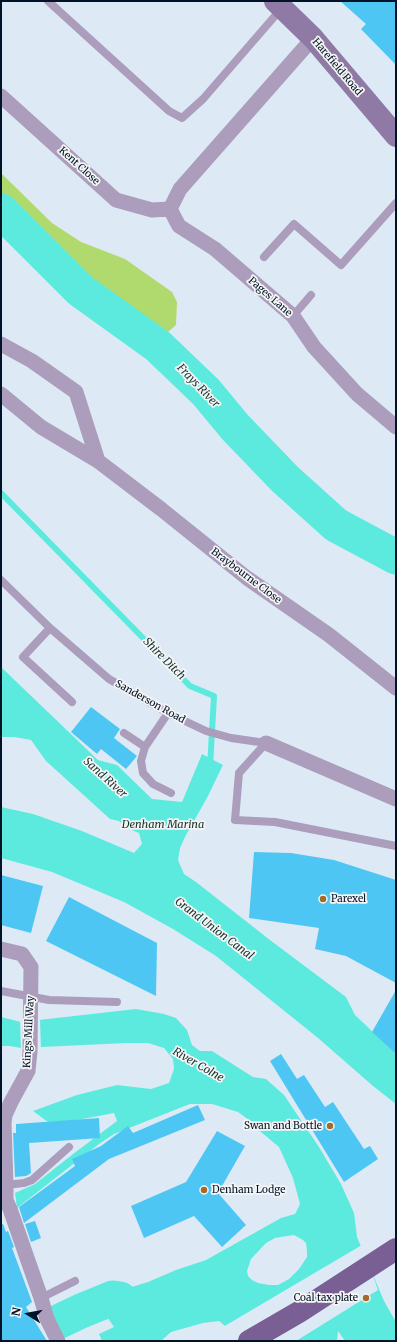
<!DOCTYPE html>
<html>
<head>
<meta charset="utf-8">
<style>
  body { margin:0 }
  #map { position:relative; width:397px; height:1342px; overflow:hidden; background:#ddeaf5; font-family:Merriweather,serif }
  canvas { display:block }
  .frame { position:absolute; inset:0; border:2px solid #001327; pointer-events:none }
  .north { position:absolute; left:8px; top:1294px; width:40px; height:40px; -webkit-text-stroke:3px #f5f5f5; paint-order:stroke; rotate:281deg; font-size:11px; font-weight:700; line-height:16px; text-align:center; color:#001327 }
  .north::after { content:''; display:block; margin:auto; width:14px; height:18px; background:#001327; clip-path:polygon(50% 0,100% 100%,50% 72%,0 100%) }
</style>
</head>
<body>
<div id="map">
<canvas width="397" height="1342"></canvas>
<div class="frame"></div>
<div class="north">N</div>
</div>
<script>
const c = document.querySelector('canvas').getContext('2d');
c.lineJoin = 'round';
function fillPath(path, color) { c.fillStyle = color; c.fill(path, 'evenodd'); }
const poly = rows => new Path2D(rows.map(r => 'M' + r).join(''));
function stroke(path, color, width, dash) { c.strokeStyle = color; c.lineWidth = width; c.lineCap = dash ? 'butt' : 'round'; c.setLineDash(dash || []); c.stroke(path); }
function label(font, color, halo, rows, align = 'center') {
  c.font = font + ' Merriweather,serif'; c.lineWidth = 3.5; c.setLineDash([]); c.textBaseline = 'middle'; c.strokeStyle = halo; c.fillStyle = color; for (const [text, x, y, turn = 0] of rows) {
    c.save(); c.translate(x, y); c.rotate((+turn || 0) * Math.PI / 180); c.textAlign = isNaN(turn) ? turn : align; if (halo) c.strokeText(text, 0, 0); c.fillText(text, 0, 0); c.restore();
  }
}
fillPath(poly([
  [1,173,52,223,81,242,125,259,172,292,177,302,176,325,168,332,135,336,117,324,88,289,1,228]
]), '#b0d96e');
fillPath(poly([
  [1,667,98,760,117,765,152,799,182,802,202,754,223,765,208,796,185,837,180,848,178,860,184,874,196,882,270,940,346,997,355,1015,396,1054,396,1104,373,1086,318,1038,216,956,173,929,124,902,52,872,1,858,1,807,33,814,82,831,134,853,142,844,139,833,127,828,119,821,110,819,46,761,31,740,14,737,1,737],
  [136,1009,164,1014,176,1018,187,1030,192,1045,200,1051,212,1051,253,1077,266,1079,284,1095,319,1147,341,1184,354,1213,357,1237,384,1301,396,1322,396,1341,345,1341,338,1331,337,1341,243,1341,219,1321,203,1323,171,1332,161,1341,102,1341,99,1334,114,1327,105,1314,79,1323,70,1305,108,1285,125,1289,148,1282,176,1270,206,1260,281,1218,295,1214,300,1204,293,1178,279,1147,261,1132,249,1120,238,1112,212,1104,190,1104,114,1134,99,1144,17,1208,15,1193,35,1184,73,1154,117,1121,114,1113,72,1121,48,1122,33,1111,77,1095,117,1085,151,1089,169,1083,174,1069,173,1059,164,1048,148,1043,126,1043,21,1048,10,1046,1,1046,1,1017,21,1022],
  [294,1235,303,1240,306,1243,307,1251,307,1257,299,1269,289,1279,278,1285,269,1285,258,1283,252,1280,248,1276,247,1271,251,1259,266,1243,275,1238]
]), '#5deade');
fillPath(poly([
  [20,1020,40,1020,41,1049,21,1050],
  [362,1245,378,1290,296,1341,240,1341,223,1327]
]), '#ddeaf5');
stroke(poly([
  [1,493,190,686,214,696,210,767]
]), '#5deade', 6);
stroke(poly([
  [1,211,80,290,158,346,206,392,235,427,285,479,336,525,396,557],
  [60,1321,81,1311,113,1298,120,1299]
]), '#5deade', 35);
fillPath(poly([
  [340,1,396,1,396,65,361,29,366,24],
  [91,707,120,729,114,738,137,756,126,769,101,749,97,754,71,732],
  [254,852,291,853,334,860,396,880,396,983,346,956,315,949,319,928,249,918],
  [1,875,43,886,31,933,1,925],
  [69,897,157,943,156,996,46,941],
  [396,990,396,1054,372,1032],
  [281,1054,297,1079,304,1075,325,1107,333,1102,364,1149,370,1146,378,1159,344,1182,270,1061],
  [198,1105,205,1120,109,1159,24,1223,19,1207,75,1166,72,1159,101,1146,128,1126,133,1133],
  [99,1118,100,1138,29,1143,31,1173,26,1176,15,1177,13,1133,16,1133,16,1124],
  [217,1131,245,1146,218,1193,246,1225,222,1247,194,1216,144,1238,131,1206,186,1182],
  [35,1221,41,1238,31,1242,25,1224],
  [1,1224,3,1224,6,1232,8,1231,14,1247,12,1248,32,1302,26,1307,47,1341,1,1341]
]), '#4ec6f3');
stroke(poly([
  [48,1,169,111,182,118,203,99,281,9],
  [264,257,294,224,341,265,396,203],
  [293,316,311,295],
  [1,580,50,628,109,679,168,713,206,731,231,738,266,743],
  [50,628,23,657,72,702],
  [124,733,145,747,168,713],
  [266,743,239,773,235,820,275,822,396,846],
  [145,747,141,761,143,773,153,784,171,793],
  [1,991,49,1000,117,1002],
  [6,1185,24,1183,32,1180,69,1147],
  [41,1298,75,1281]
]), '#ac9dbc', 8);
stroke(poly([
  [1,96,116,200,152,210,170,209],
  [170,209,179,226,215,249,293,316,314,347,357,394,396,427],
  [170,209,180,189,313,38],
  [1,344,32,361,76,392,98,461],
  [1,394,41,427,98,461,161,509,247,578,329,635,396,688],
  [266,743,396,799],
  [1,949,22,954,31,967,30,1052,28,1071,11,1102,5,1115,4,1123,6,1185,6,1200],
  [1,1196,6,1200,10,1209,41,1298,47,1319,58,1341]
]), '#ac9dbc', 15);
stroke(poly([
  [275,1,313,38,396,136]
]), '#8f79a5', 22);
stroke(poly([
  [249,1341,299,1312,396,1249]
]), '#7a5f95', 22);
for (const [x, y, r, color] of [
  [323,899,4,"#a36b28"],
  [330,1126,4,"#a36b28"],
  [204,1190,4,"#a36b28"],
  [366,1298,4,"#a36b28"]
]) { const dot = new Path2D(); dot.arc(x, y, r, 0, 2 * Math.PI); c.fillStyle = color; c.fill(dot); stroke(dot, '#f5f5f5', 1.5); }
label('10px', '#001327', '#f5f5f5', [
  ["Harefield Road",337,67,50],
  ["Kent Close",79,166,42],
  ["Pages Lane",270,297,41],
  ["Braybourne Close",246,576,37],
  ["Sanderson Road",150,702,29],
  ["Kings Mill Way",29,1032,-87]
]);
label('10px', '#001327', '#f5f5f5', [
  ["Parexel",331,899],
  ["Swan and Bottle",322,1126,"right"],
  ["Denham Lodge",212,1190],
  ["Coal tax plate",358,1298,"right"]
], 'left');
label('italic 11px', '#12302d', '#f5f5f5', [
  ["Frays River",198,386,46],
  ["Shire Ditch",164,659,45],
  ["Sand River",105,778,42],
  ["Denham Marina",163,825],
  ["Grand Union Canal",214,929,37],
  ["River Colne",198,1065,30]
]);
</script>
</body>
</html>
